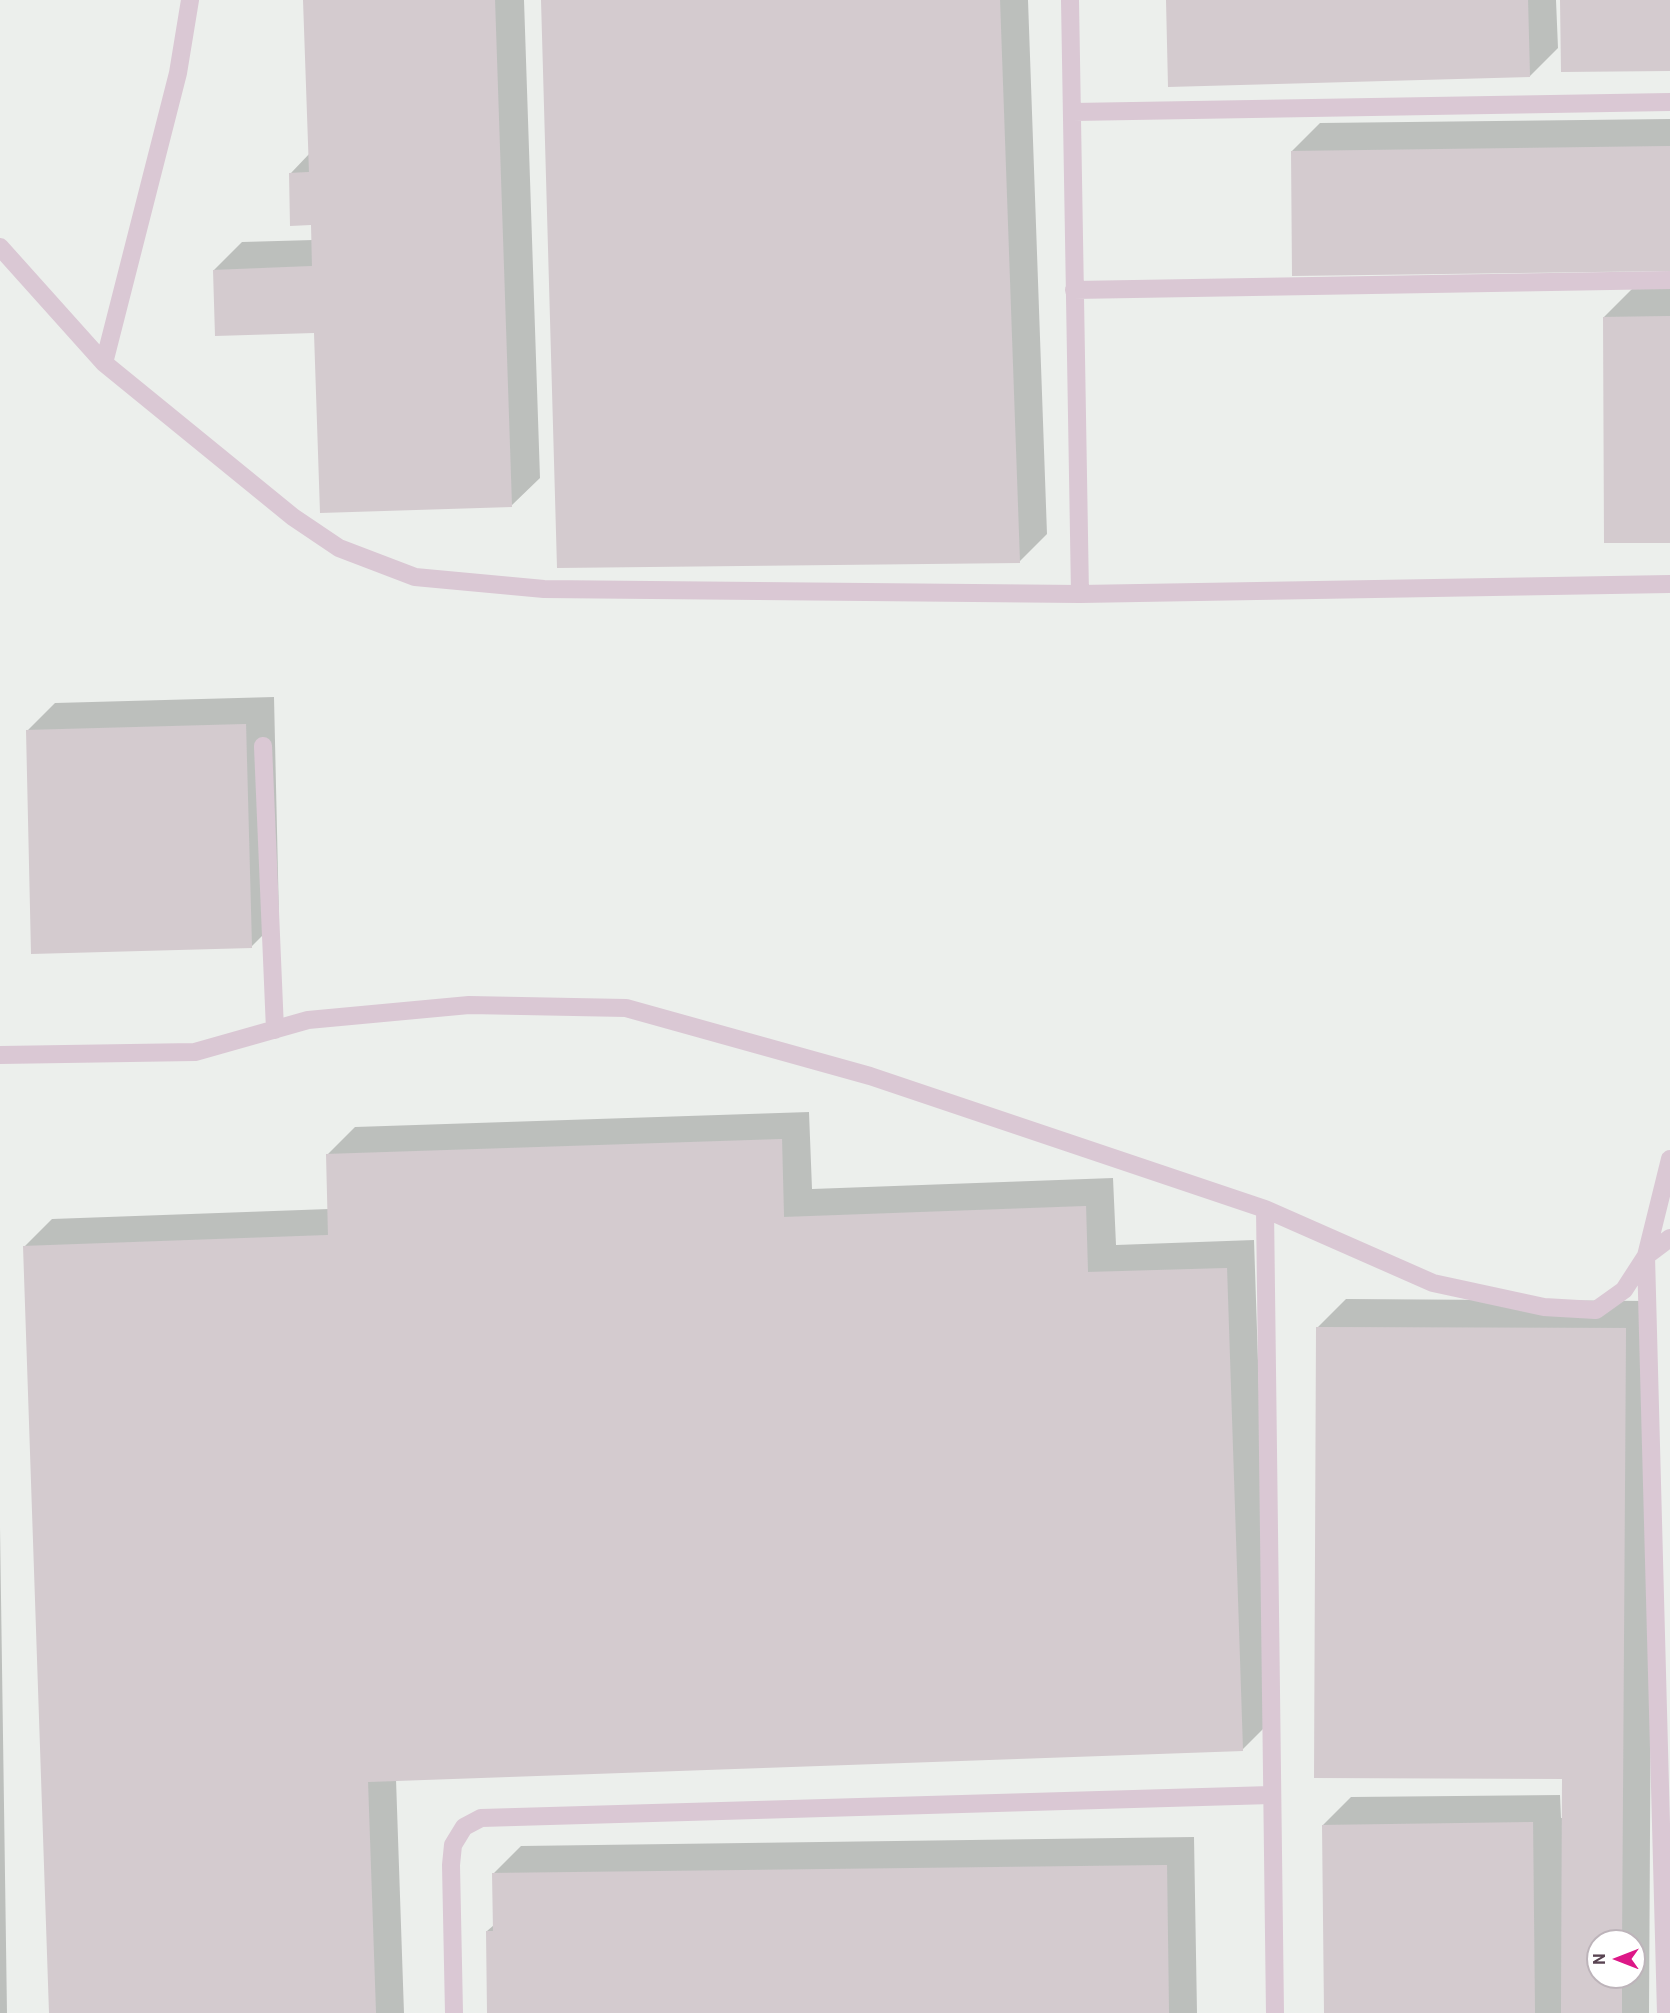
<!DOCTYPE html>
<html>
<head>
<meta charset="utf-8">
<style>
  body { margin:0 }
  #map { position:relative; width:1670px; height:2013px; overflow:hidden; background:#ecefec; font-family:Roboto,sans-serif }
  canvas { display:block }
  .north { position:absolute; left:1586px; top:1929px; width:60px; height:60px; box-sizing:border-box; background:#fff; border:2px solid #bdb4ba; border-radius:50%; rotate:270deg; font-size:16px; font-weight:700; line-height:24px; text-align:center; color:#594452 }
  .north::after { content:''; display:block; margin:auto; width:21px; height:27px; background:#dd1887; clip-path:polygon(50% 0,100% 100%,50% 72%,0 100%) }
</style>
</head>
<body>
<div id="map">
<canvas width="1670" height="2013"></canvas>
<div class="north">N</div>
</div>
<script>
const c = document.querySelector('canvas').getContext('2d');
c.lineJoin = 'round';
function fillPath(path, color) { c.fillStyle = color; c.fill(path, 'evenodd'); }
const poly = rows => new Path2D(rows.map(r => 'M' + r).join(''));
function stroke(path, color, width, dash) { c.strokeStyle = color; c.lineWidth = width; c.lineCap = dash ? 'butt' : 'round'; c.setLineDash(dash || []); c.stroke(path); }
fillPath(poly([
  [305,0,524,0,540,478,512,505,316,331,214,270,242,242,313,240,312,223,291,173,310,153],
  [543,0,1028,0,1047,534,1019,562],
  [1168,0,1556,0,1558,48,1530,76],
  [1670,119,1670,269,1292,151,1320,123],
  [1632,289,1670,289,1670,541,1604,317],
  [274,697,279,919,251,947,27,731,55,703],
  [809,1112,812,1189,1113,1178,1116,1245,1254,1240,1270,1722,1242,1750,396,1779,404,2013,50,2013,24,1247,52,1219,329,1209,327,1155,355,1127],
  [1346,1299,1653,1301,1649,2013,1325,2013,1323,1825,1351,1797,1560,1795,1561,1818,1563,1818,1564,1778,1318,1327],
  [1598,1941,1634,1941,1634,1977,1598,1977],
  [0,1527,7,2013,0,2013],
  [1194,1837,1197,2013,489,2013,487,1931,494,1925,493,1874,521,1846]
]), '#0003');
fillPath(poly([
  [303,0,495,0,512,507,320,513,314,333,215,336,213,270,312,266,311,225,290,226,289,173,309,172],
  [541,0,1000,0,1020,563,557,568],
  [1166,0,1528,0,1530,77,1168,87],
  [1560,0,1670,0,1670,71,1561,72],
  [1670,146,1670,271,1292,276,1291,151],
  [1670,316,1670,543,1604,543,1603,317],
  [246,724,252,948,31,954,26,730],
  [782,1139,784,1217,1086,1206,1088,1272,1227,1268,1243,1751,368,1782,376,2013,49,2013,23,1246,328,1235,326,1154],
  [1316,1327,1626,1328,1622,1941,1598,1941,1598,1977,1622,1977,1622,2013,1561,2013,1562,1779,1314,1778],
  [1533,1822,1535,2013,1324,2013,1322,1825],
  [1167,1865,1169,2013,487,2013,486,1931,493,1931,492,1873]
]), '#d4cbcf');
stroke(poly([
  [1070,0,1080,594],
  [1073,112,1670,102],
  [0,247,104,363,293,517,339,548,415,577,544,589,1080,594,1670,584],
  [1074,290,1670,280],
  [104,363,178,73,190,0],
  [263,746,275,1030],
  [0,1055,195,1052,308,1020,469,1005,626,1008,870,1076,1265,1209,1433,1283,1544,1307,1596,1310,1624,1290,1646,1256,1670,1238],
  [1265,1209,1275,2013],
  [454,2013,451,1865,453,1845,464,1827,481,1818,1271,1795],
  [1666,2013,1646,1256,1670,1159]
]), '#dac8d4', 18);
</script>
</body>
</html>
